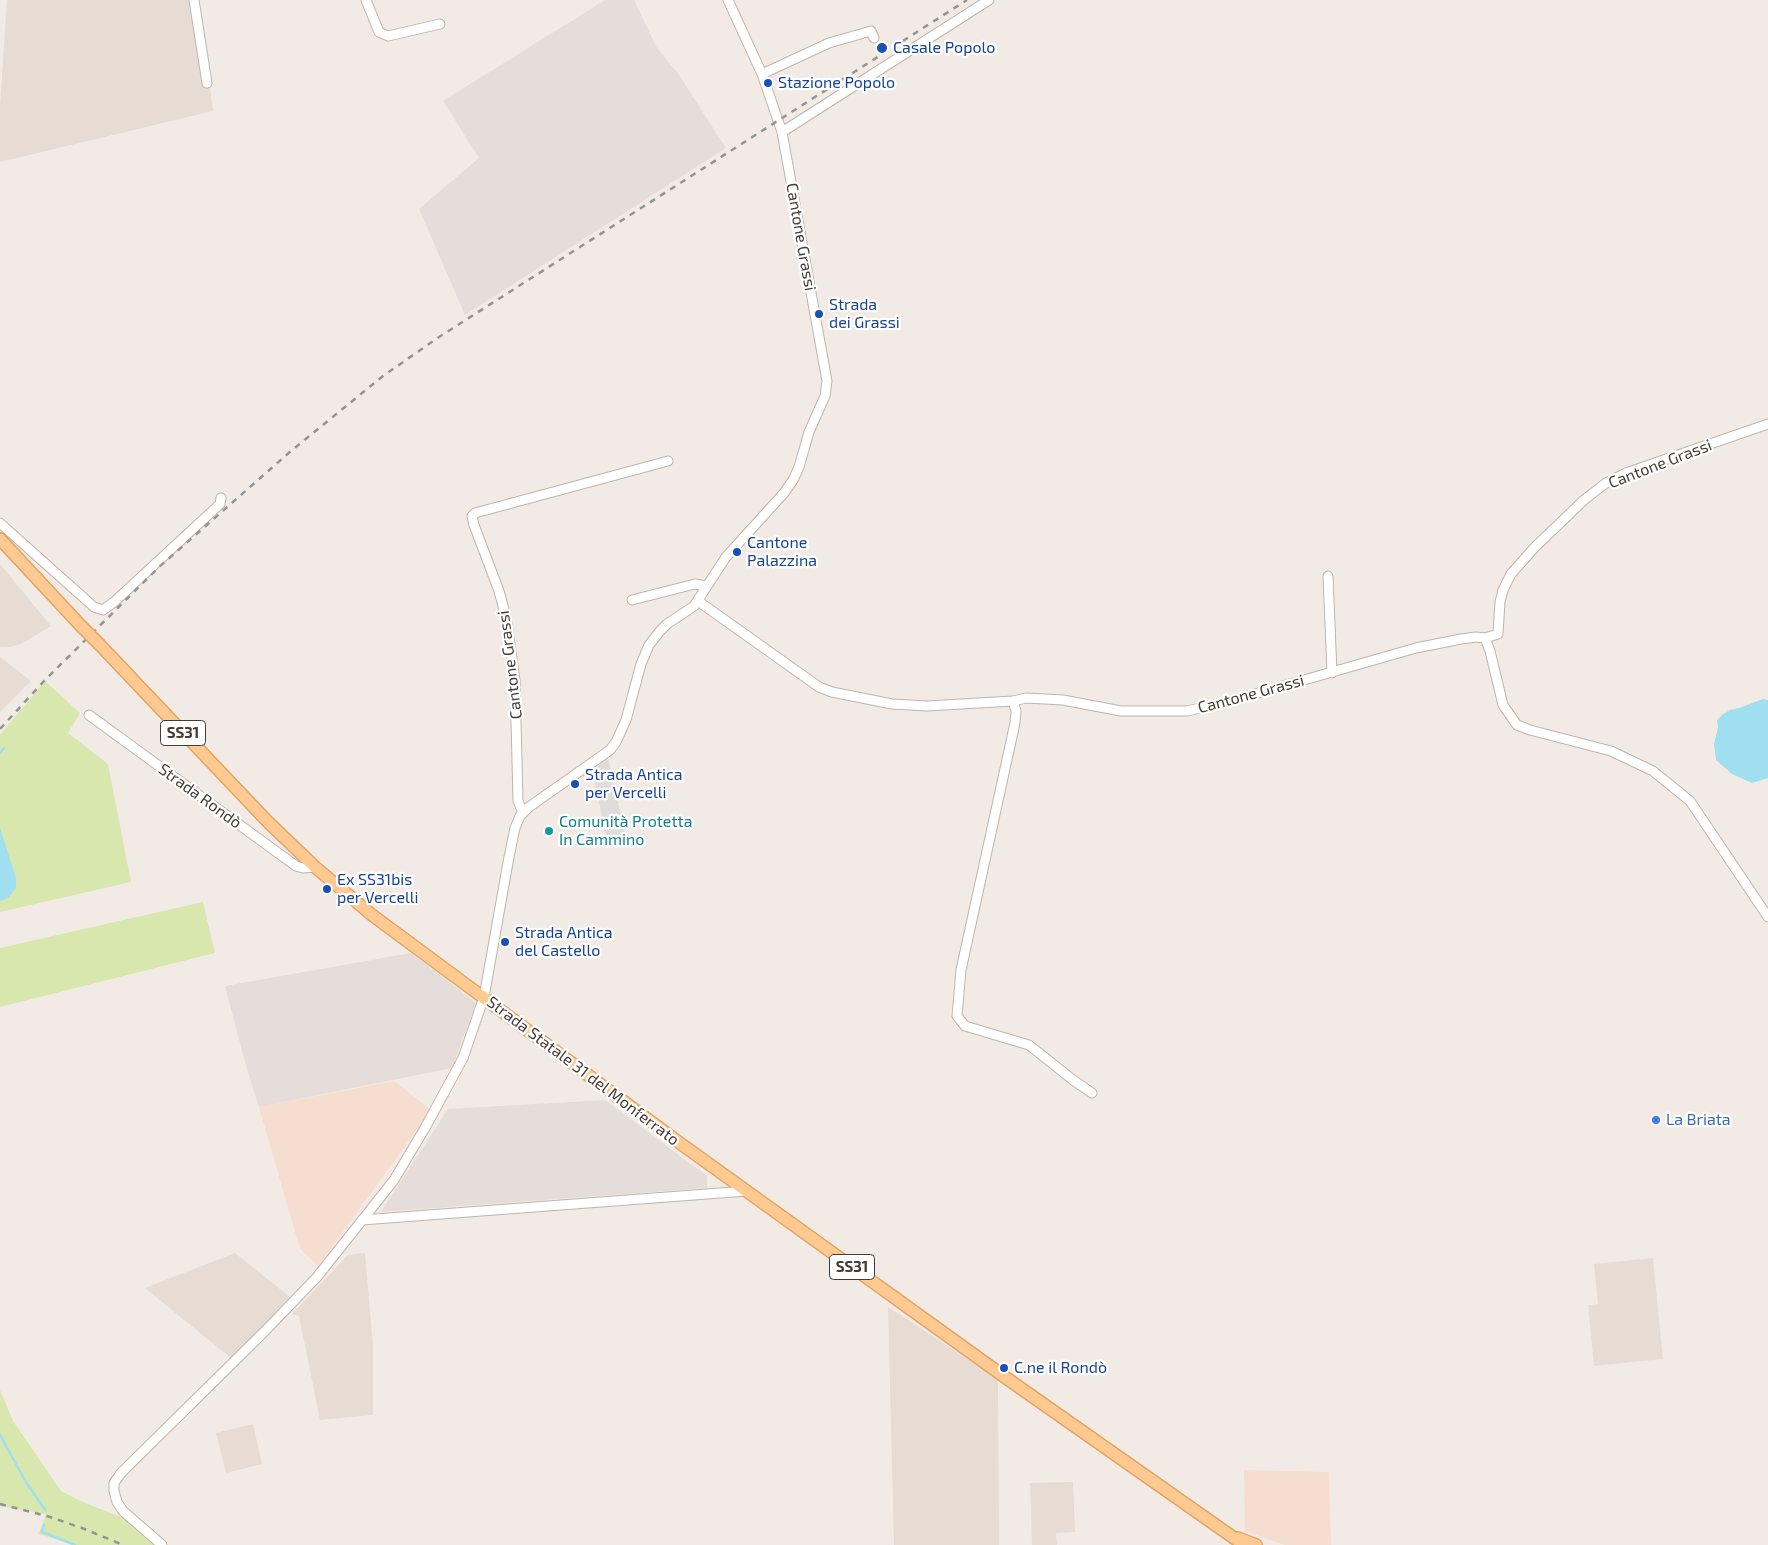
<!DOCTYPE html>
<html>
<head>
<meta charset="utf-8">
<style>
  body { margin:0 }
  canvas { display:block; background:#f2ebe5 }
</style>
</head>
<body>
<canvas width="1768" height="1545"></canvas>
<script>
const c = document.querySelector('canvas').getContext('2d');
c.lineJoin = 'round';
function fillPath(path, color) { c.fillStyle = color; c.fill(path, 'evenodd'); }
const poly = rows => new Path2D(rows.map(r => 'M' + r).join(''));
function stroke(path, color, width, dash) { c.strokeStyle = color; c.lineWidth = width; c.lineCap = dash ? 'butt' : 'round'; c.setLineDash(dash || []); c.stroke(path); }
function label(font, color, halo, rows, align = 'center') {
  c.font = font + ' "Exo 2",sans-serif'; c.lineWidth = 4.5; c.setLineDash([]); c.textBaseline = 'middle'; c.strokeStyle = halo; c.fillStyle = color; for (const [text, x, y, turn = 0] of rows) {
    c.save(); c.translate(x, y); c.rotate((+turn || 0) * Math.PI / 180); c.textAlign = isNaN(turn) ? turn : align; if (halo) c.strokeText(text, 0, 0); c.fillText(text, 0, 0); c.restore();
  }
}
fillPath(poly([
  [7,0,199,0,213,111,0,162,0,106],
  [0,564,51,626,21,644,10,647,0,647],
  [0,657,31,681,0,712],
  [235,1253,290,1297,232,1359,145,1288],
  [365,1253,373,1347,373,1415,320,1420,299,1316,292,1314,348,1255],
  [1653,1258,1663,1359,1594,1366,1588,1305,1598,1304,1594,1264],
  [888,1307,998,1379,999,1545,894,1545],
  [253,1424,262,1464,226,1473,216,1433],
  [1073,1482,1075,1532,1056,1533,1057,1545,1032,1545,1030,1483]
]), '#e6dcd3');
fillPath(poly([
  [394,1081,431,1110,318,1266,300,1249,259,1107],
  [1244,1470,1329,1472,1331,1545,1285,1545,1245,1531]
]), '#f5ddcf');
fillPath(poly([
  [605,0,634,0,657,48,677,72,726,148,465,315,419,209,479,158,443,101],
  [411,953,476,1003,452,1068,259,1107,246,1066,225,986],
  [605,1100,707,1176,707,1188,381,1212,448,1109]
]), '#e4ddda');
fillPath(poly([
  [45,681,80,713,68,733,108,764,131,882,0,912,0,735],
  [203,902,215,953,0,1007,0,948],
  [0,1390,13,1421,61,1491,83,1502,148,1528,166,1545,75,1545,39,1534,46,1514,0,1506]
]), '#d8e7ad');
fillPath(poly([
  [608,758,627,842,608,844,592,770]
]), '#e0dcda');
fillPath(poly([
  [1763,699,1768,700,1768,778,1752,783,1732,774,1716,760,1714,744,1718,727,1717,720,1723,714,1730,710,1739,708],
  [0,828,16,878,16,888,8,898,0,901]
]), '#a0dff0');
stroke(poly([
  [0,753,4,748],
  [0,1435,26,1482,46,1511],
  [44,1525,42,1532,75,1545]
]), '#a0dff0', 2.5);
const minor = poly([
  [194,0,207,83],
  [366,0,379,32,388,36,440,24],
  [762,74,829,43,871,31,874,38],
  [782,132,989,0],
  [0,523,94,607,103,610,114,602,220,504,221,498],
  [1328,576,1332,673],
  [632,600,695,584,706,586],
  [698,601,819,687,832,692,892,704,927,706,1013,701,1026,698,1063,700,1121,711,1187,711,1227,702,1416,648,1461,639,1476,637,1485,638,1498,634,1500,602,1503,590,1511,574,1535,547,1584,500,1606,483,1626,473,1768,424],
  [1485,638,1490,651,1503,705,1517,725,1530,730,1611,751,1653,771,1690,801,1768,917],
  [1013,701,1016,711,1015,723,961,970,957,1016,965,1026,1029,1045,1073,1080,1092,1093],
  [89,715,296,866,303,868,315,867],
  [523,813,518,801,515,680,506,617,499,591,474,525,472,516,475,513,668,461],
  [362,1220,747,1191],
  [162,1545,123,1511,117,1502,114,1491,114,1483,121,1473,265,1331,317,1277,394,1180,425,1128,463,1058,484,997,509,857,515,828,520,816,529,807,610,750,616,742,626,720,641,664,649,645,660,631,667,624,694,606,726,557,784,493,793,480,799,467,809,432,825,396,827,381,782,132,762,74,728,0]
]);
const major = poly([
  [0,539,81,626],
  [100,645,267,821,315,867,372,915,677,1141,1009,1380,1244,1545],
  [1238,1538,1256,1545]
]);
stroke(minor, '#c1b4aa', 11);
stroke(major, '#e4a361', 14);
stroke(minor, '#fff', 9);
stroke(major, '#ffca91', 11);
stroke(poly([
  [0,729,44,681,159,567,291,451,383,376,439,337,967,0],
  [0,1504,50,1517,82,1528,123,1545]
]), '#949494', 2.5, [6, 6]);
const majorBridge = poly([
  [81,626,100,645]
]);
stroke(majorBridge, '#e4a361', 14, []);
stroke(majorBridge, '#ffca91', 11);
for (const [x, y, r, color] of [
  [882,48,6,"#1a4fb4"],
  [768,83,5,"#1a4fb4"],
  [819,314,5,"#1a4fb4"],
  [737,552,5,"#1a4fb4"],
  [575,784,5,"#1a4fb4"],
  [549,831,5,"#0f9aa8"],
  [327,889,5,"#1a4fb4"],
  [505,942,5,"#1a4fb4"],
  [1656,1120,5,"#3f7fe0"],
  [1004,1368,5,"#1a4fb4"]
]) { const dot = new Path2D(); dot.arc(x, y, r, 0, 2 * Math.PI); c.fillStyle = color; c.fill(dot); stroke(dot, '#fff', 2); }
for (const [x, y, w] of [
  [183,733,45],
  [852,1267,45]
]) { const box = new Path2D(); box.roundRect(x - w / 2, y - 12.5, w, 25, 4); c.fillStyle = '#fff'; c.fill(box); stroke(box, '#453b34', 1); }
label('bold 15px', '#453b34', null, [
  ["SS31",183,733],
  ["SS31",852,1267]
]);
label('16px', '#164399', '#fff', [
  ["Casale Popolo",893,48],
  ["Stazione Popolo",778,83],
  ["Strada",829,305],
  ["dei Grassi",829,323],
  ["Cantone",747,543],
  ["Palazzina",747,561],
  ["Strada Antica",585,775],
  ["per Vercelli",585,793],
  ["Ex SS31bis",337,880],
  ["per Vercelli",337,898],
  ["Strada Antica",515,933],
  ["del Castello",515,951],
  ["C.ne il Rondò",1014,1368]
], 'left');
label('16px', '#453b34', '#fff', [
  ["Cantone Grassi",801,237,80],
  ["Cantone Grassi",1660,464,-21],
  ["Cantone Grassi",510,665,-97],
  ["Cantone Grassi",1251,694,-15],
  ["Strada Rondò",200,796,36],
  ["Strada Statale 31 del Monferrato",583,1071,37]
]);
label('16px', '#0d838f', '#fff', [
  ["Comunità Protetta",559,822],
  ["In Cammino",559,840]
], 'left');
label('16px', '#366cbe', '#fff', [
  ["La Briata",1666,1120]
], 'left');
</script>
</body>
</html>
